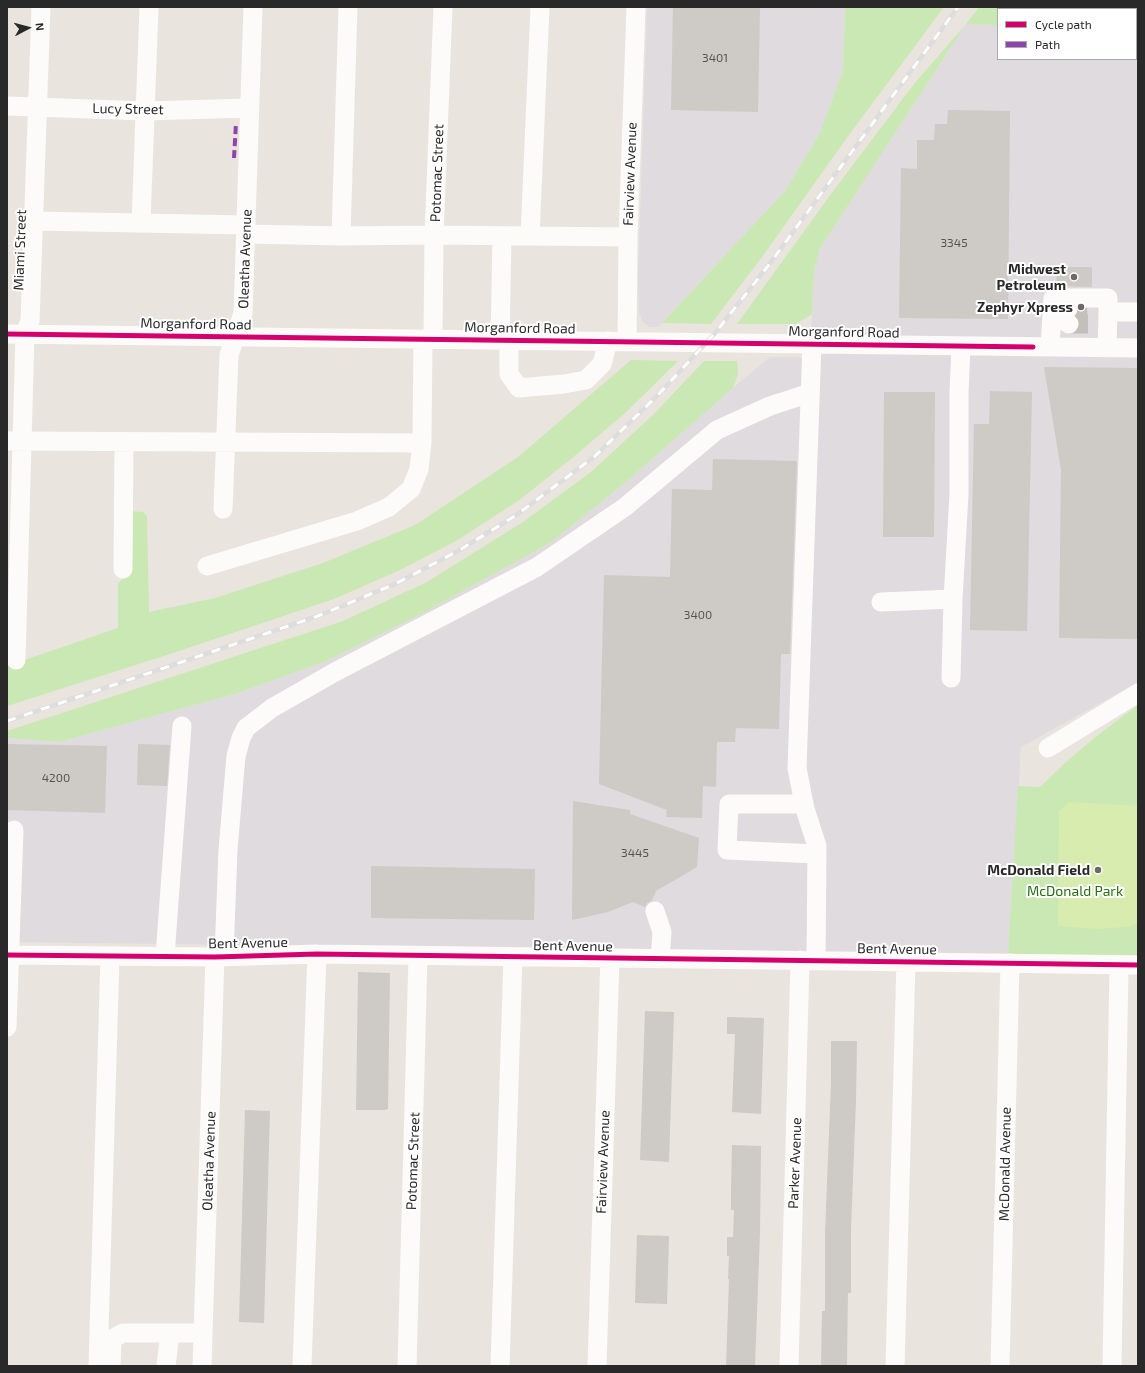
<!DOCTYPE html>
<html>
<head>
<meta charset="utf-8">
<style>
  body { margin:0 }
  #map { position:relative; width:1145px; height:1373px; overflow:hidden; background:#e9e4de; font-family:"Exo 2",sans-serif }
  canvas { display:block }
  .frame { position:absolute; inset:0; border:8px solid #292929; pointer-events:none }
  .legend { position:absolute; left:997px; top:8px; width:140px; height:52px; box-sizing:border-box; background:#fff; border:1px solid #a9a9a9; margin:0; padding:5px 7px; list-style:none; font-size:12px; color:#292929 }
  .legend li { display:flex; align-items:center; gap:8px; height:20px }
  .legend b { width:20px; border:1px solid #a9a9a9 }
  .north { position:absolute; left:8px; top:8px; width:40px; height:40px; -webkit-text-stroke:3px #fff; paint-order:stroke; rotate:84deg; font-size:11px; font-weight:700; line-height:16px; text-align:center; color:#292929 }
  .north::after { content:''; display:block; margin:auto; width:14px; height:18px; background:#292929; clip-path:polygon(50% 0,100% 100%,50% 72%,0 100%) }
</style>
</head>
<body>
<div id="map">
<canvas width="1145" height="1373"></canvas>
<div class="frame"></div>
<ul class="legend">
<li><b style="height:5px;background:#d6006c"></b>Cycle path</li>
<li><b style="height:5px;background:#8e44ad"></b>Path</li>
</ul>
<div class="north">N</div>
</div>
<script>
const c = document.querySelector('canvas').getContext('2d');
c.lineJoin = 'round';
function fillPath(path, color) { c.fillStyle = color; c.fill(path, 'evenodd'); }
const poly = rows => new Path2D(rows.map(r => 'M' + r).join(''));
function stroke(path, color, width, dash) { c.strokeStyle = color; c.lineWidth = width; c.lineCap = dash ? 'butt' : 'round'; c.setLineDash(dash || []); c.stroke(path); }
function label(font, color, halo, rows, align = 'center') {
  c.font = font + ' "Exo 2",sans-serif'; c.lineWidth = 4; c.setLineDash([]); c.textBaseline = 'middle'; c.strokeStyle = halo; c.fillStyle = color; for (const [text, x, y, turn = 0] of rows) {
    c.save(); c.translate(x, y); c.rotate((+turn || 0) * Math.PI / 180); c.textAlign = isNaN(turn) ? turn : align; if (halo) c.strokeText(text, 0, 0); c.fillText(text, 0, 0); c.restore();
  }
}
fillPath(poly([
  [647,7,845,7,843,71,819,135,785,191,658,327,650,327,643,322,639,313,638,279],
  [1057,7,1138,7,1138,682,1021,747,1008,954,7,942,7,738,59,742,238,693,326,661,421,614,550,543,621,486,727,393,770,357,810,358,814,273,819,250,966,24,998,25,998,59,1136,59,1136,9,1057,9]
]), '#dfdbde');
fillPath(poly([
  [845,7,944,7,846,139,762,257,711,324,662,323,785,191,819,135,843,71],
  [979,7,1057,7,1057,9,998,9,998,25,966,24,819,250,814,273,812,314,796,324,737,324,834,190,914,84,966,24],
  [631,360,678,361,662,377,624,414,571,459,518,501,456,541,400,570,334,599,170,654,7,706,7,666,118,628,118,583,125,577,129,511,143,512,147,516,149,612,215,598,323,563,415,525,518,457],
  [704,361,737,361,738,374,733,388,621,486,550,543,421,614,326,661,238,693,59,742,7,738,7,731,343,621,427,582,523,522,591,472,654,414],
  [1138,705,1138,955,1008,954,1018,786,1040,787,1066,762,1098,735]
]), '#cae8b3');
fillPath(poly([
  [1069,802,1138,806,1138,923,1132,926,1100,929,1058,926,1059,811]
]), '#d8ecb0');
fillPath(poly([
  [673,7,760,7,758,112,671,110],
  [948,110,1010,111,1008,319,899,318,901,168,917,169,917,140,934,140,935,124,947,124],
  [1057,267,1092,267,1092,287,1056,286],
  [1044,367,1138,368,1138,639,1059,638,1061,470],
  [990,391,1032,392,1027,631,970,630,974,424,989,424],
  [884,392,935,392,934,537,883,537],
  [713,459,797,461,790,654,781,654,779,729,736,728,735,742,717,742,716,787,703,786,702,818,666,817,667,810,599,784,604,575,670,577,672,489,712,490],
  [7,744,107,746,105,813,7,810],
  [138,744,170,745,167,786,137,785],
  [573,801,630,810,630,814,699,838,697,867,656,891,652,900,647,903,645,907,633,902,608,912,572,920],
  [371,866,535,869,534,920,371,918],
  [358,972,390,973,388,1109,384,1110,356,1110],
  [645,1011,674,1012,669,1162,640,1160],
  [727,1017,764,1018,761,1114,732,1112,735,1036,735,1034,727,1034],
  [831,1041,857,1041,856,1101,851,1229,851,1293,848,1293,847,1366,821,1366,822,1311,825,1311,825,1233,831,1083],
  [245,1110,270,1111,264,1323,239,1322],
  [732,1145,761,1146,760,1233,755,1366,726,1366,729,1279,728,1279,729,1256,727,1256,727,1237,733,1237,734,1210,731,1210,731,1188],
  [637,1235,669,1236,667,1304,635,1303]
]), '#cecac5');
stroke(poly([
  [1068,309,1095,308],
  [1069,324,1094,324]
]), '#c3bfba', 19, [19, 10]);
stroke(poly([
  [7,106,145,111,249,108],
  [33,221,246,225],
  [141,223,149,7],
  [246,234,341,236,434,235,628,237],
  [341,236,348,7],
  [530,236,540,7],
  [1068,309,1061,317,1069,324],
  [7,334,1138,348],
  [433,339,434,235,443,7],
  [500,340,502,236],
  [509,340,509,374,519,388,564,384,586,380,602,364,608,341],
  [627,342,628,237,636,7],
  [812,344,797,768,805,809,817,846,816,960],
  [1050,347,1053,298,1108,298,1108,312],
  [1107,348,1108,312,1138,312],
  [7,441,422,443,423,339],
  [223,509,229,355,243,313,253,7],
  [207,566,357,521,389,507,411,489,419,469,422,443],
  [123,569,124,442],
  [881,602,953,599],
  [16,660,25,334,30,321,41,7],
  [951,678,953,599,959,494,959,392,961,346],
  [1048,748,1138,693],
  [804,804,729,804,727,850,817,854],
  [655,911,662,932,660,959],
  [7,955,215,957,317,954,1138,965],
  [165,956,182,726],
  [224,956,228,850,236,756,241,738,246,728,272,708,335,672,537,567,625,507,717,430,770,406,810,393],
  [7,1027,14,830],
  [111,1365,112,1339,123,1333,203,1333],
  [98,1366,110,956],
  [166,1366,170,1333],
  [202,1366,215,957],
  [302,1366,317,954],
  [407,1366,418,956],
  [500,1366,513,957],
  [597,1366,610,958],
  [789,1366,800,960],
  [895,1366,906,961],
  [1000,1366,1010,963],
  [1112,1366,1119,966]
]), '#fcfbfa', 19);
const rail = poly([
  [7,721,318,616,395,584,458,551,515,516,594,457,657,396,716,332,768,266,958,7]
]);
stroke(rail, '#dddcde', 4.5);
stroke(rail, '#fff', 3, [9]);
stroke(poly([
  [234,158,236,123]
]), '#8e44ad', 4, [8, 4]);
stroke(poly([
  [7,334,1033,347],
  [7,955,215,957,317,954,1138,965]
]), '#d6006c', 5);
for (const [x, y, r, color] of [
  [1074,277,4,"#6c6a68"],
  [1081,307,4,"#6c6a68"],
  [1098,870,4,"#6c6a68"]
]) { const dot = new Path2D(); dot.arc(x, y, r, 0, 2 * Math.PI); c.fillStyle = color; c.fill(dot); stroke(dot, '#fff', 1.5); }
label('12px', '#545352', null, [
  ["3401",715,58],
  ["3345",954,243],
  ["3400",698,615],
  ["4200",56,778],
  ["3445",635,853]
]);
label('14px', '#292929', '#fff', [
  ["Lucy Street",128,109,1],
  ["Potomac Street",437,173,-88],
  ["Fairview Avenue",630,174,-88],
  ["Miami Street",20,250,-88],
  ["Oleatha Avenue",245,259,-88],
  ["Morganford Road",196,324,1],
  ["Morganford Road",520,328,1],
  ["Morganford Road",844,332,1],
  ["Bent Avenue",248,943,-1],
  ["Bent Avenue",573,946,1],
  ["Bent Avenue",897,949,1],
  ["Oleatha Avenue",209,1161,-88],
  ["Potomac Street",413,1161,-88],
  ["Fairview Avenue",603,1162,-88],
  ["Parker Avenue",795,1163,-88],
  ["McDonald Avenue",1005,1164,-89]
]);
label('bold 14px', '#292929', '#fff', [
  ["Midwest",1066,269],
  ["Petroleum",1066,285],
  ["Zephyr Xpress",1073,307],
  ["McDonald Field",1090,870]
], 'right');
label('14px', '#286e12', '#fff', [
  ["McDonald Park",1075,891]
]);
</script>
</body>
</html>
